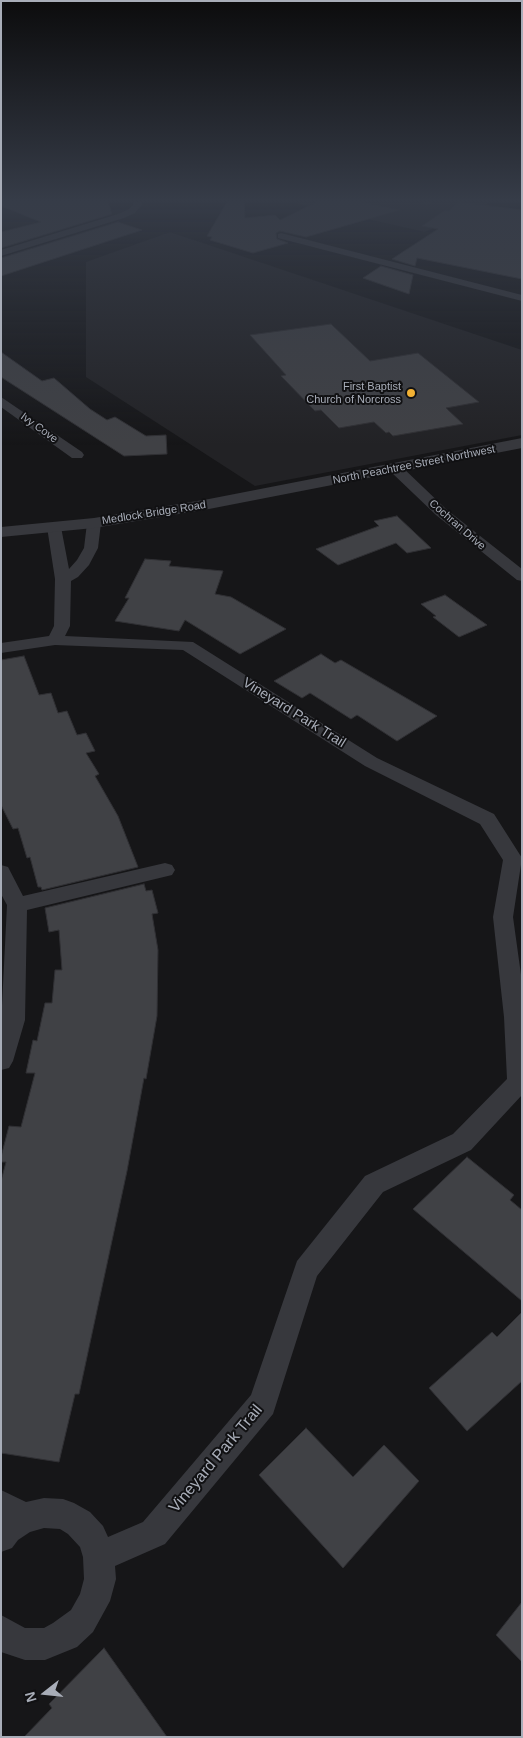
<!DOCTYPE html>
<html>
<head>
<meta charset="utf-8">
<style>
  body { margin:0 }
  #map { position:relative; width:523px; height:1738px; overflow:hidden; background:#161618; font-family:Arial,sans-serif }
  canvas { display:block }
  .frame { position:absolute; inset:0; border:2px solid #a8adb8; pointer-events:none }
  .north { position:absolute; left:20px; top:1668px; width:50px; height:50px; -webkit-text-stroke:4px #111113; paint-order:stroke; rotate:254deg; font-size:14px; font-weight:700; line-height:20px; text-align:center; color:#a8adb8 }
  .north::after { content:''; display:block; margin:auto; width:18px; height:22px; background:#a8adb8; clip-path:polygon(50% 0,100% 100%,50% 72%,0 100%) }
</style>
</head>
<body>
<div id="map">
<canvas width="523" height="1738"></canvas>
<div class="frame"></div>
<div class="north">N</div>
</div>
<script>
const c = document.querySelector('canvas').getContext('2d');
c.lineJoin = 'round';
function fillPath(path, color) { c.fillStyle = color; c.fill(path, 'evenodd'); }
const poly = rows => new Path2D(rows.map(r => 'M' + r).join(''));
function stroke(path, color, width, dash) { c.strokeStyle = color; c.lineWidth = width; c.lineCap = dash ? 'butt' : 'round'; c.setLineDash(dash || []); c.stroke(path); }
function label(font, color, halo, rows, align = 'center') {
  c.font = font + ' Arial,sans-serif'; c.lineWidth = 4; c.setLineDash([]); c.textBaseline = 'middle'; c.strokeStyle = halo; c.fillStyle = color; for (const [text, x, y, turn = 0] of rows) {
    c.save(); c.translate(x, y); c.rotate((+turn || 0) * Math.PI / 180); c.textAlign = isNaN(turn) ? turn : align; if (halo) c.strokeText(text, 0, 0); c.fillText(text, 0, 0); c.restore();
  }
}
fillPath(poly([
  [291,202,491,202,425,232],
  [170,232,522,350,522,435,255,486,86,377,86,262]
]), '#222225');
const building = poly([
  [1,202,108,202,112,214,1,248,1,232,41,222,1,206,1,202],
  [227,202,244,202,245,218,275,215,280,220,317,202,361,202,400,210,306,237,280,231,276,233,277,239,288,243,253,253,210,240,212,237,207,236,227,202],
  [458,202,522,210,522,279,417,258,415,266,392,259,438,229,422,226,445,210,449,211,458,202],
  [118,222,142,230,1,276,1,258,118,222],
  [381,266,413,275,409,294,363,278,381,266],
  [331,324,370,361,418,353,479,402,446,408,463,424,393,436,389,432,386,433,374,422,339,428,321,410,315,411,281,376,286,375,250,335,331,324],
  [1,352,42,381,54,378,90,409,107,420,115,417,146,436,166,435,167,454,124,456,1,377,1,352],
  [397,516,431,548,407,553,396,543,338,565,316,549,379,526,374,521,397,516],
  [145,559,171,561,169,566,223,571,215,594,231,597,286,629,240,654,185,620,179,631,115,621,129,598,125,598,145,559],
  [445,595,487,625,459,637,433,617,436,616,421,604,445,595],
  [321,654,335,663,341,660,437,716,397,741,357,715,351,719,310,693,302,698,274,681,321,654],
  [24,656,39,695,51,693,58,713,67,711,77,735,86,733,95,751,86,753,99,774,95,776,118,816,138,867,42,890,41,887,38,887,30,857,27,858,18,828,13,829,1,805,1,660,24,656],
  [144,884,146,891,152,890,158,913,152,914,158,950,157,1016,146,1079,144,1078,127,1171,79,1394,75,1394,59,1462,1,1453,1,1181,6,1162,1,1162,1,1157,9,1126,21,1127,35,1073,26,1073,33,1040,37,1041,45,1003,52,1003,55,970,62,970,59,930,49,932,45,908,144,884],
  [467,1157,514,1195,510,1200,522,1210,522,1301,413,1209,467,1157],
  [522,1312,522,1381,467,1431,429,1388,492,1332,497,1337,522,1312],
  [306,1428,353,1477,384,1445,419,1481,343,1568,259,1475,306,1428],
  [522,1602,522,1662,496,1635,522,1602],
  [104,1648,167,1737,24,1737,52,1708,49,1704,104,1648]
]);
fillPath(building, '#404145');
stroke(building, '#303034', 1);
fillPath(poly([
  [133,202,141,202,142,205,135,213,124,218,1,256,1,250,118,214,129,209,133,205,133,202],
  [422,202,432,202,426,205,422,202],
  [281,233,522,295,522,301,278,238,278,234,281,233],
  [1,397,82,452,84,455,82,458,72,458,1,407,1,397],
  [396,465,401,466,446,509,522,569,522,581,517,580,436,515,391,472,389,469,391,466,396,465],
  [94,519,99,520,101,523,98,548,89,565,78,577,71,581,70,626,65,636,193,642,377,758,494,814,522,858,513,917,522,982,522,1095,471,1150,383,1192,317,1276,273,1414,165,1544,115,1566,116,1579,110,1601,93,1632,77,1647,45,1660,25,1660,1,1652,1,1615,25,1628,44,1628,53,1623,71,1610,80,1594,84,1579,83,1557,80,1547,68,1534,60,1529,44,1528,30,1532,18,1540,12,1548,1,1552,1,1490,26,1502,44,1498,63,1499,74,1503,90,1512,103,1526,108,1537,143,1522,251,1395,297,1261,365,1176,453,1134,507,1079,504,1017,493,917,503,860,480,824,365,766,183,650,55,645,1,653,1,643,49,636,54,626,55,579,47,527,49,524,54,523,59,524,61,527,69,569,77,560,84,548,87,523,89,520,94,519],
  [165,863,172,865,175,870,172,875,27,910,25,1020,13,1061,9,1068,1,1070,1,1025,7,905,1,894,1,865,8,867,23,896,165,863]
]), '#37383d');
fillPath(poly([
  [522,438,522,448,209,509,94,528,1,537,1,527,94,518,209,499,522,438]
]), '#37383d');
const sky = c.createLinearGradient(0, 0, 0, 445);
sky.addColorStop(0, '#0c0c0d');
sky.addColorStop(0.45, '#363c48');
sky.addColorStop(1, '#363c4800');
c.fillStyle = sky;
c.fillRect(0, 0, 523, 445);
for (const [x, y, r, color] of [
  [411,393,5,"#f2b134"]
]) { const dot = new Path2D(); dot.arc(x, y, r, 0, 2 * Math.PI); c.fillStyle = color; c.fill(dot); stroke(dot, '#111113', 2); }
label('11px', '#a8adb8', '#111113', [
  ["First Baptist",401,387],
  ["Church of Norcross",401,400]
], 'right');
label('11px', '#a8adb8', '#111113', [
  ["Ivy Cove",39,428,36],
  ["North Peachtree Street Northwest",414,465,-11],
  ["Medlock Bridge Road",154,513,-9],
  ["Cochran Drive",457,525,41]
]);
label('14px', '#a8adb8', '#111113', [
  ["Vineyard Park Trail",294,713,32]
]);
label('16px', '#a8adb8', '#111113', [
  ["Vineyard Park Trail",216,1459,-50]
]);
</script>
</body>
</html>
